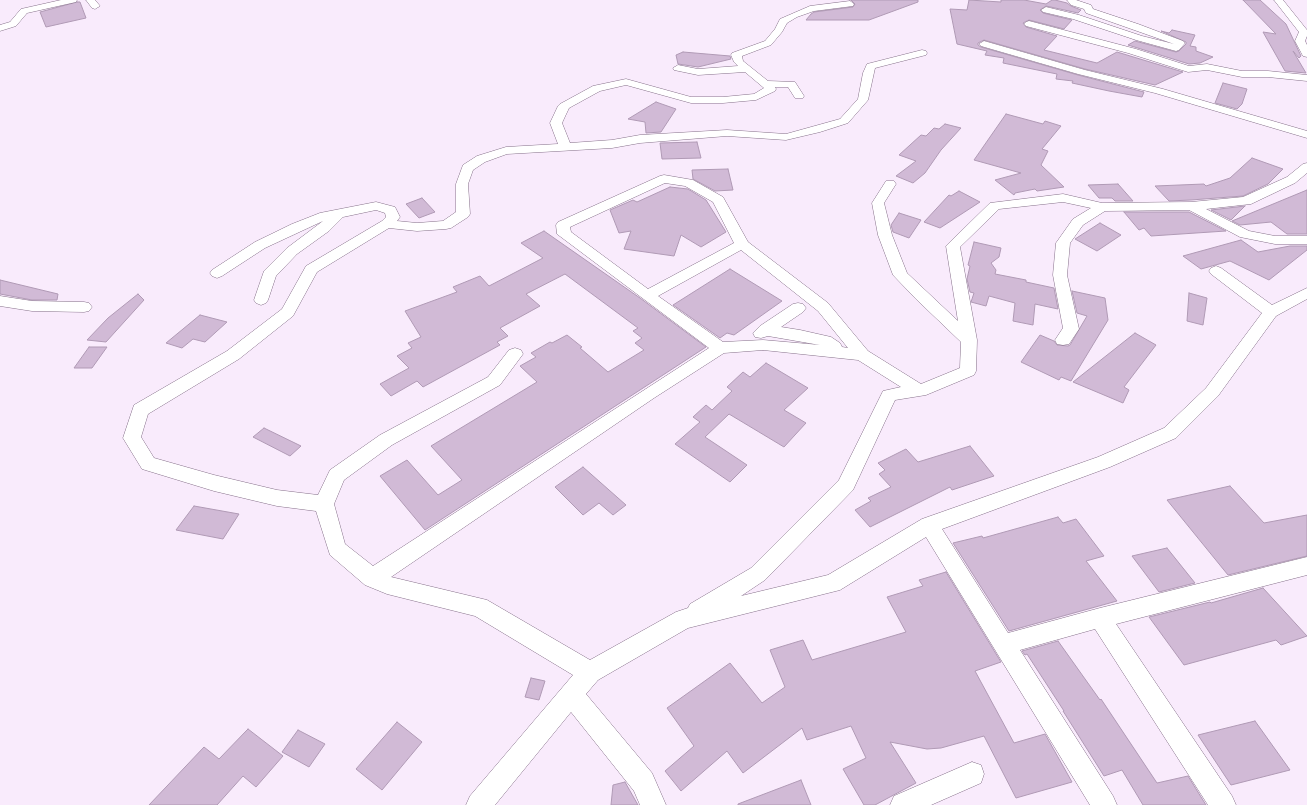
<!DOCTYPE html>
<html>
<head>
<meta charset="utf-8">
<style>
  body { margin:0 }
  canvas { display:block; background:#f9ebfc }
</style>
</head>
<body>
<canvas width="1307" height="805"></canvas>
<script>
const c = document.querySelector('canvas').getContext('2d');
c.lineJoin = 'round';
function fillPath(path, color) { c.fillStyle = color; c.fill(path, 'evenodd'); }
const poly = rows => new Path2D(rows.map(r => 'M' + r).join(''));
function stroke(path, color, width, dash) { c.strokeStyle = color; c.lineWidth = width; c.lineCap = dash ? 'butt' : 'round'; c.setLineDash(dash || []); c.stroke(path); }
const building = poly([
  [851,0,918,0,918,2,869,20,806,20,811,14,814,12,853,7,855,4,851,0],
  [969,0,1001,2,1001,0,1024,0,1046,4,1052,0,1055,0,1067,3,1071,6,1081,10,1078,13,1046,6,1040,10,1043,13,1072,20,1064,29,1029,20,1023,23,1026,27,1057,36,1044,50,1097,63,1117,52,1183,72,1155,85,1085,69,984,40,978,43,978,45,981,47,1078,75,1144,92,1142,97,1109,91,1072,83,1073,81,1056,79,1057,74,1003,63,1004,58,985,55,987,51,957,44,950,9,967,10,969,0],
  [1243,0,1260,0,1286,24,1301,56,1299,58,1293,51,1306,73,1285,71,1263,32,1276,34,1243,0],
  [77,2,80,2,86,18,46,27,40,12,77,2],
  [1172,30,1195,35,1190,46,1196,47,1196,51,1213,57,1200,63,1189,64,1128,45,1135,41,1176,52,1179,51,1186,44,1186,42,1161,31,1169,33,1172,30],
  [683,52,730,56,731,59,698,67,678,64,676,55,683,52],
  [1223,83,1247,89,1242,104,1237,109,1215,103,1223,83],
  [656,102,676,109,661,132,646,133,645,122,628,119,656,102],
  [1006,114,1043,124,1045,121,1061,126,1042,149,1048,151,1041,165,1064,187,1037,191,1035,189,1015,193,1014,195,995,180,1021,173,974,160,1006,114],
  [945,124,961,128,941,150,925,173,913,183,896,176,916,161,899,155,921,135,926,136,934,128,939,129,945,124],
  [697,142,701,158,662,159,660,143,697,142],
  [1252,158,1283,169,1268,184,1243,196,1191,200,1169,201,1155,186,1204,184,1206,186,1230,178,1252,158],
  [728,169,733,190,715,191,693,179,692,170,728,169],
  [1118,184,1133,201,1115,201,1112,198,1099,198,1088,185,1118,184],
  [670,187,688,189,706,200,726,232,701,247,681,235,674,256,624,249,631,231,619,233,610,210,633,200,637,202,670,187],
  [1307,190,1307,234,1287,234,1271,222,1240,225,1232,221,1307,190],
  [959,191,980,202,940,228,924,222,949,195,951,196,959,191],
  [422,198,435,212,419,218,406,204,422,198],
  [1245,206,1231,220,1211,210,1245,206],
  [1124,212,1189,212,1226,231,1151,236,1144,228,1139,230,1124,212],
  [899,213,921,220,909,238,893,232,891,225,899,213],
  [1100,223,1121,235,1097,251,1075,239,1100,223],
  [544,231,640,298,706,347,425,530,380,476,407,460,438,495,462,480,431,446,537,382,520,366,536,357,531,353,550,342,552,343,567,335,582,347,580,348,608,372,644,350,635,343,642,338,633,331,638,328,565,274,526,294,540,306,500,328,508,336,497,342,500,345,423,387,417,381,391,396,380,384,409,368,397,356,412,348,408,343,421,337,405,311,457,292,453,287,480,276,489,286,543,258,521,243,544,231],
  [1241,240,1258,252,1290,246,1307,246,1307,250,1269,280,1230,261,1201,269,1183,256,1241,240],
  [974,242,1001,248,999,257,991,263,996,270,995,274,1026,280,1026,282,1054,288,1058,309,1035,304,1033,325,1013,321,1015,303,989,296,986,306,971,302,974,293,970,292,967,279,970,266,968,265,974,242],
  [730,269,782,301,734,335,727,333,720,338,673,305,730,269],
  [0,280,58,294,57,300,32,300,0,294,0,280],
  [1072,291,1105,298,1108,320,1071,381,1061,377,1059,380,1021,362,1040,335,1054,341,1057,345,1068,346,1070,345,1087,316,1077,313,1072,291],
  [1189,293,1207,298,1203,325,1187,321,1189,293],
  [138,294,144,300,106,342,87,340,108,318,138,294],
  [200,315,227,322,205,342,193,339,182,348,166,343,200,315],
  [1135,333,1156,345,1124,387,1129,390,1123,403,1073,382,1135,333],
  [89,347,107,347,92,368,74,368,89,347],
  [766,363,808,388,784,410,806,423,784,447,729,414,705,437,747,465,730,482,675,444,700,422,693,417,706,405,712,410,732,391,727,387,743,372,750,377,766,363],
  [264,428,301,446,290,456,253,437,264,428],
  [970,446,994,476,952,490,950,487,870,527,855,510,871,501,868,498,891,487,879,474,885,470,878,463,906,449,918,462,970,446],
  [583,467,626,505,613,515,599,503,583,515,555,487,583,467],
  [1230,486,1264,523,1307,515,1307,556,1228,575,1167,500,1230,486],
  [194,506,239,514,223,539,176,530,194,506],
  [1058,517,1063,523,1076,519,1104,556,1086,561,1117,601,1009,631,953,543,982,536,983,538,1058,517],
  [1167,548,1195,583,1159,592,1132,556,1167,548],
  [946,572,1001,662,975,671,1014,743,1045,734,1072,782,1016,798,984,736,941,748,927,749,890,742,916,783,875,805,864,805,843,769,866,758,851,726,807,740,802,728,743,773,727,751,681,791,665,771,694,746,667,708,730,663,762,703,785,687,770,650,803,640,812,660,906,632,887,597,923,586,919,580,946,572],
  [1263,588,1307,636,1281,645,1276,640,1184,665,1149,617,1210,602,1211,603,1263,588],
  [1058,641,1100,700,1101,699,1157,783,1188,776,1206,805,1143,805,1122,770,1104,776,1063,711,1064,711,1027,654,1025,655,1022,651,1058,641],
  [531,678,545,681,539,700,525,697,531,678],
  [1255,721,1290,770,1231,785,1198,735,1255,721],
  [397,722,422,742,382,790,356,769,397,722],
  [248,729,283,756,256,787,243,776,217,805,149,805,204,747,219,759,248,729],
  [298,730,325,744,309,767,282,752,298,730],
  [801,780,811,805,738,805,738,804,801,780],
  [625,782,638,805,611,805,613,785,625,782]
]);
fillPath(building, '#d1bad6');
stroke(building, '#b09ab5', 1);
const street = poly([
  [61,0,77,0,76,2,27,13,16,26,0,31,0,25,10,22,21,9,61,0],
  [86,0,95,0,100,6,95,9,92,8,86,0],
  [1067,0,1076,0,1091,5,1093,9,1138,24,1183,41,1185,43,1179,50,1176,51,1136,40,1073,19,1043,12,1041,10,1046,7,1079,15,1142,36,1174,44,1086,13,1084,9,1071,5,1067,0],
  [1274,0,1283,0,1307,30,1307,36,1305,41,1307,45,1307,57,1303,56,1295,41,1299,32,1274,0],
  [850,1,854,4,853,6,814,11,797,17,787,23,782,32,771,45,742,56,743,61,768,81,795,82,804,96,803,98,795,98,788,87,775,87,776,89,775,91,756,100,723,103,691,103,626,85,600,91,569,108,562,123,570,143,612,140,640,135,727,130,786,134,840,119,858,99,863,73,867,64,922,50,926,51,927,53,926,55,875,68,868,100,848,123,820,132,786,140,727,136,640,143,612,148,507,154,485,162,473,170,468,184,470,214,468,217,451,228,446,229,417,231,389,228,317,272,293,316,239,359,148,414,141,437,154,458,214,475,277,490,318,495,330,470,380,435,488,377,509,350,515,348,521,350,523,354,500,385,392,445,344,480,334,504,345,544,373,566,709,348,557,234,556,225,558,222,660,176,664,175,693,180,723,197,748,242,828,303,868,351,921,384,960,368,961,342,916,299,893,275,878,235,872,203,886,181,894,181,896,184,884,203,892,235,907,273,958,321,946,246,990,203,1063,194,1102,203,1191,202,1243,197,1287,177,1303,164,1307,163,1307,173,1295,183,1251,204,1206,209,1249,231,1275,236,1307,236,1307,244,1275,244,1240,237,1189,210,1105,211,1083,225,1070,243,1067,275,1079,329,1069,344,1063,345,1057,344,1055,340,1063,328,1053,275,1056,243,1073,219,1091,208,1063,202,999,209,960,247,977,340,976,371,974,375,926,395,895,400,853,490,765,580,741,596,828,575,922,519,1098,457,1164,428,1206,388,1262,313,1211,274,1209,271,1211,268,1216,266,1221,268,1272,305,1307,288,1307,299,1276,316,1218,396,1176,438,1110,467,942,529,1008,633,1100,608,1307,557,1307,575,1116,624,1232,796,1236,805,1208,805,1095,629,1020,650,1113,796,1117,805,1090,805,926,537,840,590,688,628,598,680,586,694,652,773,666,805,640,805,634,791,571,712,495,805,466,805,470,796,573,675,475,616,387,594,365,585,330,555,316,511,277,506,214,491,142,469,123,438,134,405,227,351,282,309,306,266,382,221,386,217,385,213,376,210,343,217,329,231,297,254,276,276,268,300,266,303,261,305,256,303,254,300,264,271,287,248,323,221,265,248,222,276,217,278,212,276,210,273,212,270,255,242,292,224,320,213,376,202,395,207,400,217,397,221,417,223,443,221,456,212,456,184,463,165,477,156,506,147,558,144,550,123,558,106,560,104,593,86,626,79,691,97,723,97,754,94,764,88,745,72,698,75,674,70,673,68,678,65,698,69,738,66,734,62,731,55,732,53,765,41,775,29,780,19,810,6,850,1],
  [665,183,685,186,713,202,734,243,648,289,571,232,570,227,665,183],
  [741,250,818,311,848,348,842,347,840,343,831,337,800,330,781,327,803,312,806,308,803,304,798,303,793,304,760,326,753,333,755,337,761,338,768,336,820,345,763,340,723,342,658,296,741,250],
  [763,350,858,360,901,387,883,391,839,480,751,568,690,604,688,608,676,612,590,660,487,600,391,577,654,398,724,353,763,350],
  [1029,21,1136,49,1189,66,1207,64,1242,71,1268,71,1307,75,1307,81,1268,77,1242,77,1207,70,1188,72,1128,53,1026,26,1024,24,1026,22,1029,21],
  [984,41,1085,70,1163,89,1307,131,1307,138,1155,93,1078,74,981,46,979,44,984,41],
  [0,296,32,301,84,302,89,303,92,307,89,311,84,312,32,311,0,306,0,296],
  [972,762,981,765,984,774,981,783,931,805,890,805,894,796,972,762]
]);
stroke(street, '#86718a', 1);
fillPath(street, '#fff');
</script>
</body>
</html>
